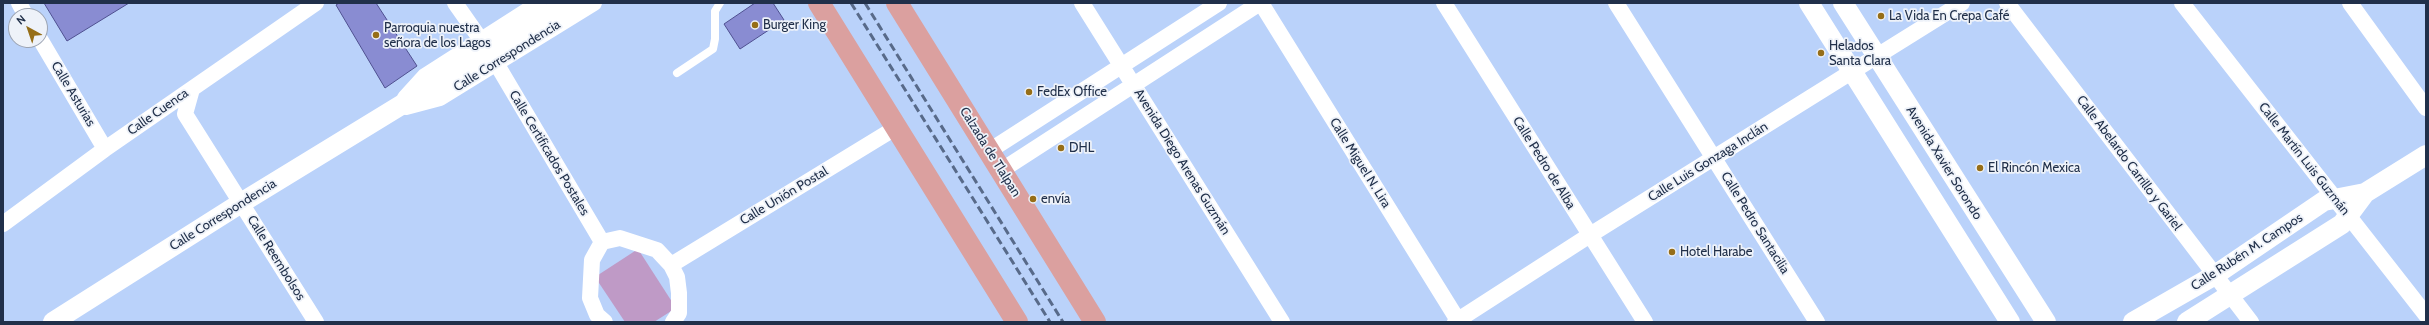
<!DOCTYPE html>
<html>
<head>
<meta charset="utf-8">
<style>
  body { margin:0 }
  #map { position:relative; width:2429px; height:325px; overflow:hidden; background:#bad2fa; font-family:Cabin,sans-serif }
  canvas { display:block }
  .frame { position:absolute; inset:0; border:4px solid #21304a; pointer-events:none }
  .north { position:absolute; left:8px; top:8px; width:40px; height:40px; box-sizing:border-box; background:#eef2f9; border:1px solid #9ca4b3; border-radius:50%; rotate:320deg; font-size:11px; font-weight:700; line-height:16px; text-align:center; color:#21304a }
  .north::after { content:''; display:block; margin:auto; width:14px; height:18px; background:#966e18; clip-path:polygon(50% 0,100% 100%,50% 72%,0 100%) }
</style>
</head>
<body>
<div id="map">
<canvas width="2429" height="325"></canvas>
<div class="frame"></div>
<div class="north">N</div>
</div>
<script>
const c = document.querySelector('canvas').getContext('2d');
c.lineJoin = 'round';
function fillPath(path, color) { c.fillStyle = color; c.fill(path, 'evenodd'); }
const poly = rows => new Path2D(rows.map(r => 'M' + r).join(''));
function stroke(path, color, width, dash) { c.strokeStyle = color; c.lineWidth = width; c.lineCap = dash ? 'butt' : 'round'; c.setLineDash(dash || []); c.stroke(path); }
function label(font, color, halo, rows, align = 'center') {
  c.font = font + ' Cabin,sans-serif'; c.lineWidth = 3.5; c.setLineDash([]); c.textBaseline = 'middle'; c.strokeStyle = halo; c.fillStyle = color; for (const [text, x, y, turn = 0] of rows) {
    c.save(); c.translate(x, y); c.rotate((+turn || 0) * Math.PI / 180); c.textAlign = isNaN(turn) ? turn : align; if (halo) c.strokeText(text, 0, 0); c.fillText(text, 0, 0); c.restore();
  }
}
fillPath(poly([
  [638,249,676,308,654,322,625,322,595,277]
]), '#bf9ac6');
const building = poly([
  [44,3,129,3,67,41,44,3],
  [339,3,376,3,417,66,385,88,336,5,339,3],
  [755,3,773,3,784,20,740,49,724,24,755,3]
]);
fillPath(building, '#898cd2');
stroke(building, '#4f5090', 1);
stroke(poly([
  [677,73,713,49,715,39,715,11,720,3]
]), '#fff', 8);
stroke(poly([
  [19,3,26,16],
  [455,3,481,40],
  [1082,3,1282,322],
  [1261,3,1459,322],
  [1444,3,1645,322],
  [1616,3,1817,322],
  [2007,3,2251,322],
  [2182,3,2426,315],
  [2350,3,2426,108],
  [40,39,105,149],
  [496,63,602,242],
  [192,89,185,114,316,322],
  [405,98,425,76,539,3],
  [406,107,440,98,594,3],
  [989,151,1219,3],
  [1002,170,1260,3],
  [3,224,105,149,316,3],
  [671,265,897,127],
  [605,322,597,315,590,298,592,260,602,242,620,238,657,250,671,265,677,277,679,293,679,313,673,322],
  [1455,322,1590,235,1962,3]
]), '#fff', 16);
stroke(poly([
  [1809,3,2010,322],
  [1843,3,2046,322],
  [53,322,241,203,568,3],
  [2133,322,2215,275,2324,201,2365,193,2426,155],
  [2187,322,2342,224,2365,193]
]), '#fff', 20);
stroke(poly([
  [819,3,1017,322],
  [897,3,1095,322]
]), '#dba09f', 22);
stroke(poly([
  [851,3,1050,322],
  [865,3,1063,322]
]), '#586a89', 3, [8, 4]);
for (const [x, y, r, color] of [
  [1881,16,4,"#966e18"],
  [755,25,4,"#966e18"],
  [376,35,4,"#966e18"],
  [1821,53,4,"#966e18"],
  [1029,92,4,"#966e18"],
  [1061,148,4,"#966e18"],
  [1980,168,4,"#966e18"],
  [1033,199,4,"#966e18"],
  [1672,252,4,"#966e18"]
]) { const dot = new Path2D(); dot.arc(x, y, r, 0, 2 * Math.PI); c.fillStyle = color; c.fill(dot); stroke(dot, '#eef2f9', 1.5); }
label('13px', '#21304a', '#eef2f9', [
  ["La Vida En Crepa Café",1889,16],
  ["Burger King",763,25],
  ["Parroquia nuestra",384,28],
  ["señora de los Lagos",384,43],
  ["Helados",1829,46],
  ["Santa Clara",1829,61],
  ["FedEx Office",1037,92],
  ["DHL",1069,148],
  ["El Rincón Mexica",1988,168],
  ["envía",1041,199],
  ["Hotel Harabe",1680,252]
], 'left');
label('13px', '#21304a', '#eef2f9', [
  ["Calle Correspondencia",507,56,-32],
  ["Calle Asturias",73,94,59],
  ["Calle Cuenca",158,112,-35],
  ["Calzada de Tlalpan",990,152,58],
  ["Calle Certificados Postales",549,153,59],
  ["Calle Martín Luis Guzmán",2304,159,52],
  ["Avenida Diego Arenas Guzmán",1182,162,58],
  ["Calle Luis Gonzaga Inclán",1708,162,-32],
  ["Calle Miguel N. Lira",1360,163,58],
  ["Calle Pedro de Alba",1544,163,58],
  ["Avenida Xavier Sorondo",1944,163,58],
  ["Calle Abelardo Carrillo y Gariel",2129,163,53],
  ["Calle Unión Postal",784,196,-31],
  ["Calle Correspondencia",223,215,-32],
  ["Calle Pedro Santacilia",1755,223,58],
  ["Calle Rubén M. Campos",2247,252,-33],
  ["Calle Reembolsos",276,258,58]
]);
</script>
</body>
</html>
